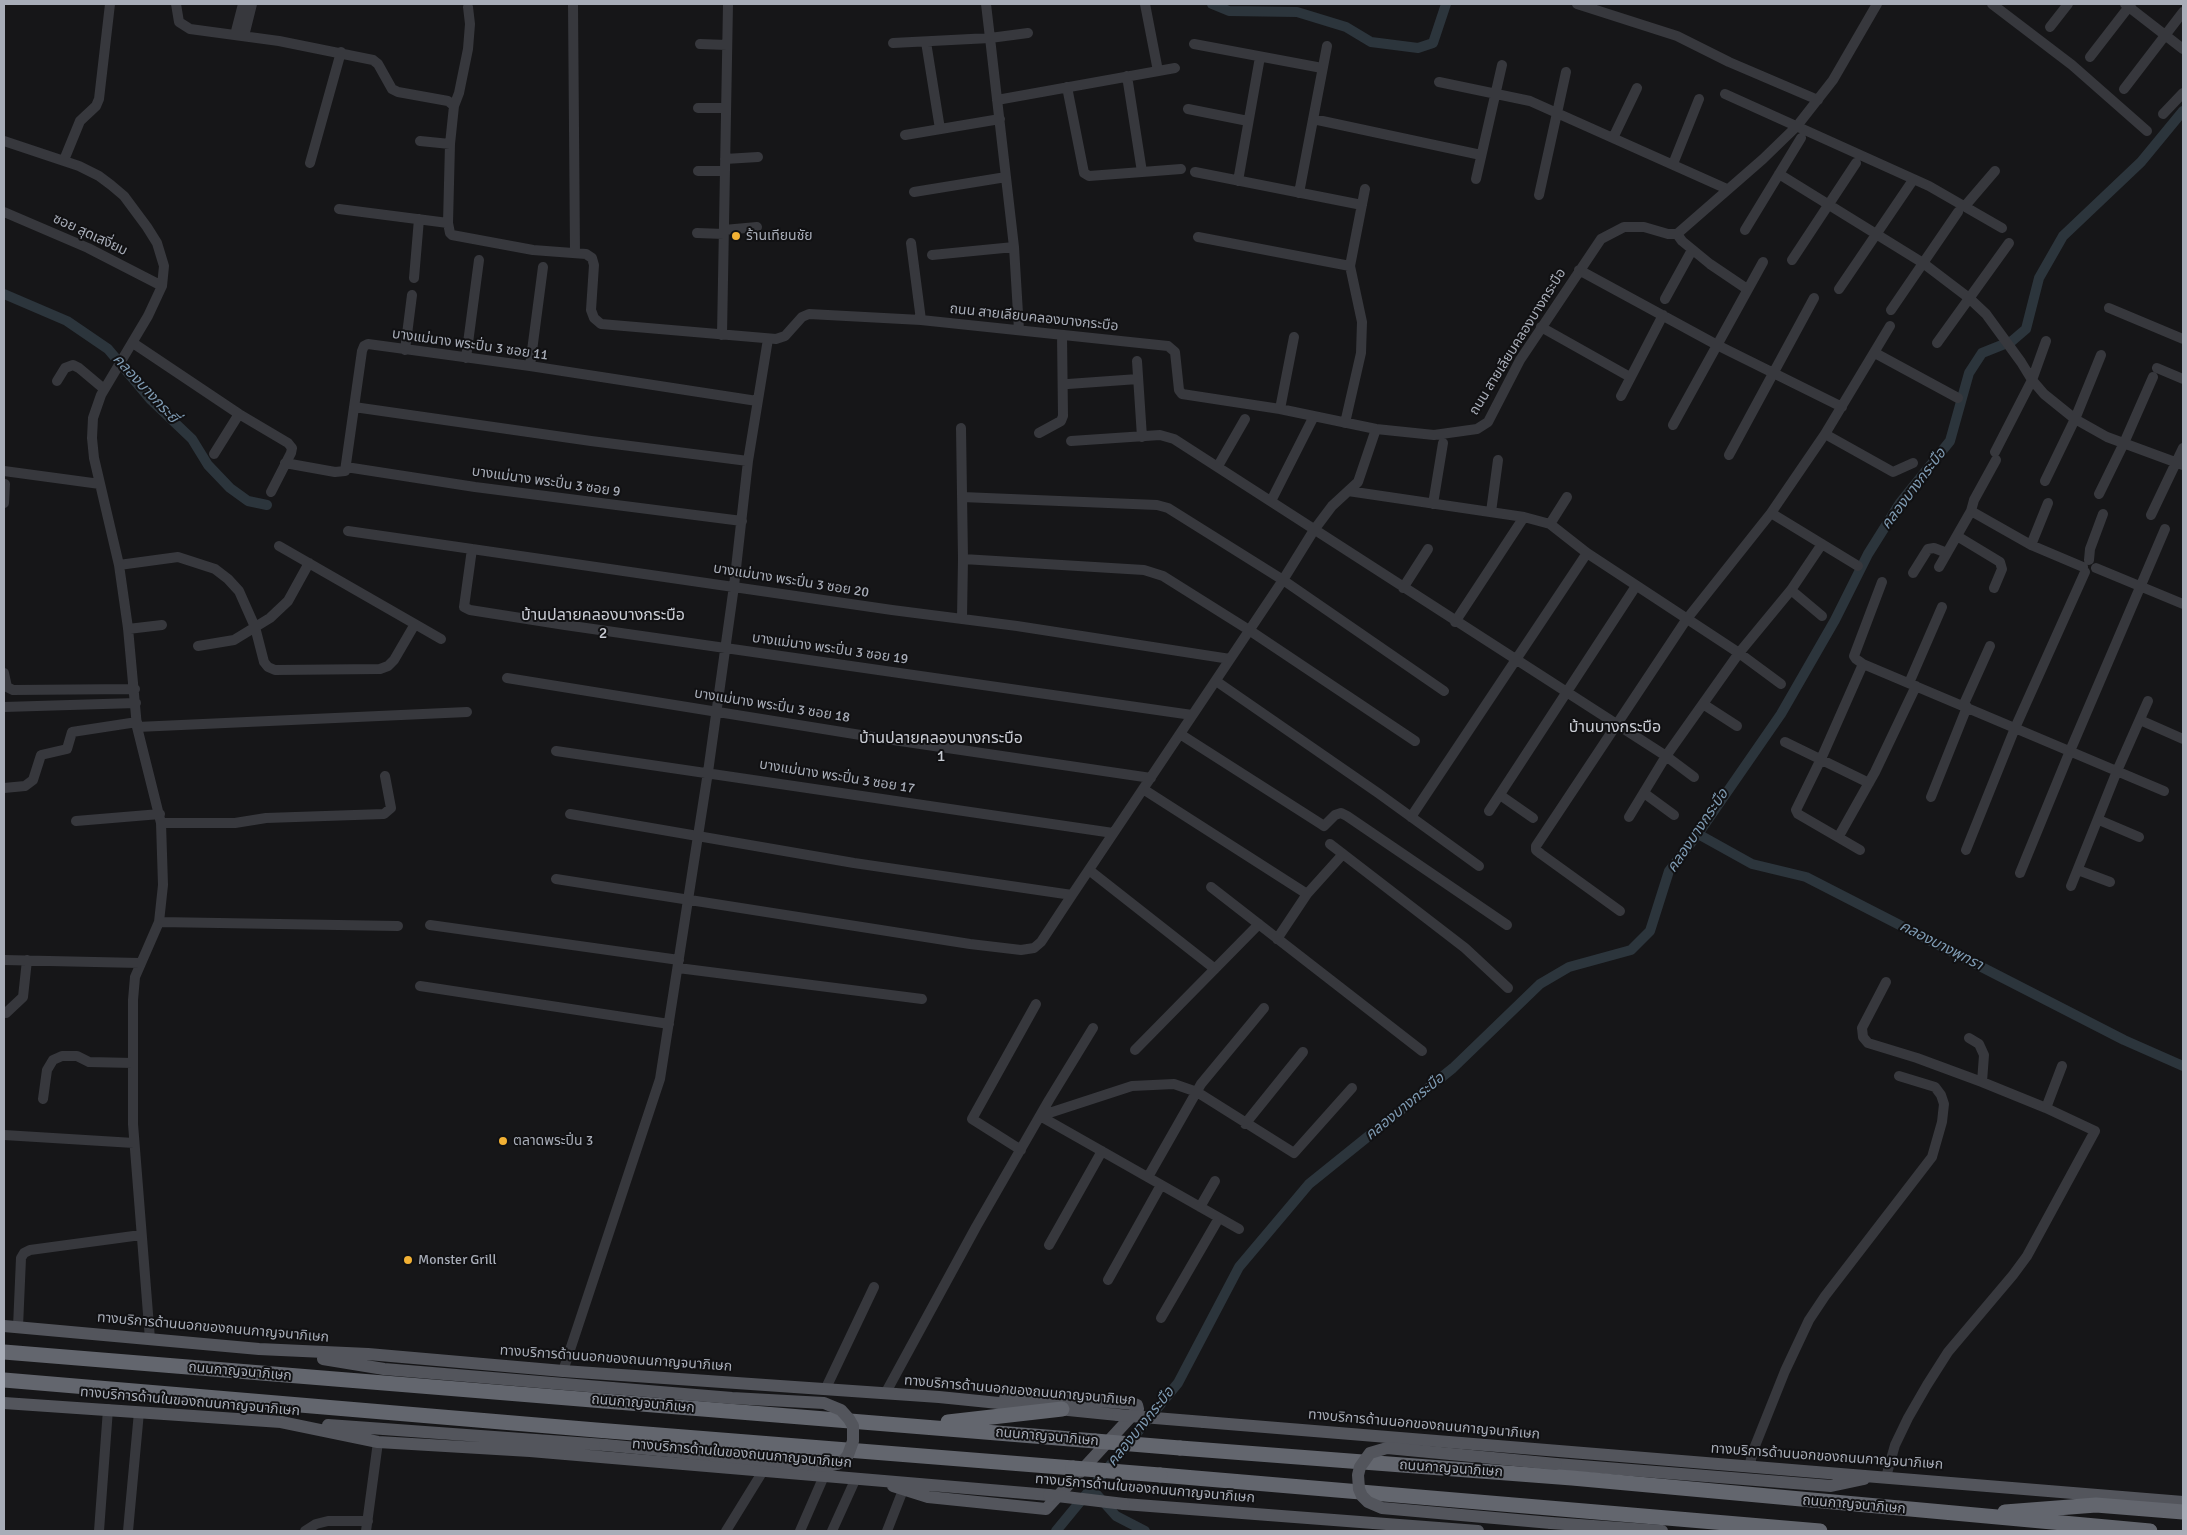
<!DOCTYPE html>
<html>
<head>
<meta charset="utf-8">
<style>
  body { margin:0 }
  #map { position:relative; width:2187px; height:1535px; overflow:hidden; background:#161618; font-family:Signika,sans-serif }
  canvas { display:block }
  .frame { position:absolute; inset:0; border:5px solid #a8adb8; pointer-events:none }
</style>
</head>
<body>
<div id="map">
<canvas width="2187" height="1535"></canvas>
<div class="frame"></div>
</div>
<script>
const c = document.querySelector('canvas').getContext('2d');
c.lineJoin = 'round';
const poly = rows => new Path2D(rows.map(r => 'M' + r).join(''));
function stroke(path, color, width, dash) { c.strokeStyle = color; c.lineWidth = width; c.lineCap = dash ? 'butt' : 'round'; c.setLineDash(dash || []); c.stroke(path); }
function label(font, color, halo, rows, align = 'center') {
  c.font = font + ' Signika,"Noto Sans Thai",sans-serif'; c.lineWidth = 4; c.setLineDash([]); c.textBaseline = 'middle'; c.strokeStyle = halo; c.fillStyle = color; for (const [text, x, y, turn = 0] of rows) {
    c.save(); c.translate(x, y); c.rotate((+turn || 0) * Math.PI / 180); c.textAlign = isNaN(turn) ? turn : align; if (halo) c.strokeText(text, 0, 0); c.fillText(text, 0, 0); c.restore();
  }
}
stroke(poly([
  [1212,4,1229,11,1297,12,1346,27,1371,42,1418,48,1433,43,1446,4],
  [4,294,67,321,108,349,151,400,192,439,208,465,230,488,248,501,267,505],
  [1698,834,1752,864,1806,877,2124,1040,2183,1066],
  [1091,1488,1116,1516,1145,1531],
  [1056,1531,1178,1383,1239,1267,1309,1184,1453,1068,1540,984,1569,967,1631,950,1650,931,1669,871,1698,834,1781,714,1835,620,1868,554,1900,503,1950,441,1969,373,1982,353,2012,341,2026,329,2039,278,2063,236,2141,162,2183,111]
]), '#2c353c', 10);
stroke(poly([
  [176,4,179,22,190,29,279,41,373,60,378,64,392,89,398,92,448,101,454,106,450,144,448,223,450,233,452,235,533,250,586,254,592,258,594,265,591,310,594,318,601,324,776,339,785,336,802,317,809,314,921,320,1168,346,1175,352,1179,390,1182,394,1280,409,1376,429,1434,435,1477,429,1488,422,1520,360,1601,239,1624,227,1644,227,1668,234,1677,234,1763,159,1797,126,1833,80,1877,4],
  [573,4,575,253],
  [986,4,990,38,1028,33],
  [1145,4,1158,71],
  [1577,4,1677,36,1729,62,1818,100],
  [1992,4,2072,65,2147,131],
  [2125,4,2183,49],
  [2050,27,2068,4],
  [235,35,243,4],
  [244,36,252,4],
  [926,42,940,129],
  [893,43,990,38,1014,247,1019,330],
  [700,44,727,45],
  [1194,44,1322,68],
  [2090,57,2131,4],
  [1439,82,1530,101,1727,189],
  [1067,87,1084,173,1089,176,1142,172,1127,76],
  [2124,89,2183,12],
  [1725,94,1929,186,2002,228],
  [997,100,1175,68],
  [454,106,459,93,468,49,470,24,468,7],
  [698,108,726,108],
  [1188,109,1248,121],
  [2163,114,2183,93],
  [1313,119,1481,155],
  [905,135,1000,119],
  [1613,138,1637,88],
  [4,141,79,166,99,176,111,185,124,196,147,227,157,243,164,266,162,286,148,316,101,395,93,418,92,438,94,458,119,565,128,628,137,727,161,823,163,885,159,922,135,977,133,1000,133,1124,150,1339],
  [420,141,450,144],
  [725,159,758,157],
  [64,160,80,121,96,106,99,99,110,4],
  [310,163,341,52],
  [1673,164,1699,99],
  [698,171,725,171],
  [1142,172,1181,169],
  [1195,172,1362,205],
  [1779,174,1923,263,1969,298,1986,314,2021,362,2032,380,2044,394,2075,419,2107,437,2183,465],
  [1476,179,1502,65],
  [1238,181,1260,57],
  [914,192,1006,177],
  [1299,193,1327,46],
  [1539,195,1566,72],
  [1965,206,1995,171],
  [339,209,448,223],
  [4,212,88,248,162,286],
  [724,230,757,227],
  [1745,230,1801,138],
  [697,233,724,234],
  [1677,234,1682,241,1710,264,1747,289],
  [1198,237,1350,266],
  [911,243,921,320],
  [932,255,1014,247],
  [1792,260,1856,163],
  [1579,270,1717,345,1842,407],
  [414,278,419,219],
  [1839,289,1911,183],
  [1665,299,1692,250],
  [2109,308,2183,339],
  [1891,310,1958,212],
  [1541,327,1630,377],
  [722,335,728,4],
  [133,343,239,414,288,443,292,448,291,453,271,492],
  [1937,343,2009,243],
  [405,350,412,295],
  [1875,353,1958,398],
  [466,358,479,260],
  [1137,361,1142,437],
  [530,366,543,267],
  [2157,368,2183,379],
  [57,381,65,368,73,365,79,368,104,389],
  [1068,384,1138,379],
  [1621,396,1663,315],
  [354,407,591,441,748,461],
  [1280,409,1294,337],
  [1345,423,1361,353,1362,322,1350,266,1365,189],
  [1673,425,1763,262],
  [961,428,963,559,962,618],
  [1039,433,1061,421,1063,416,1062,335],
  [1825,434,1893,472,1913,463],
  [1071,441,1160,435,1174,439,1666,756,1694,777],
  [1995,452,2032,380,2046,341],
  [214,454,239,414],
  [1729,455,1814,298],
  [1996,460,1974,500,1971,511,2031,545,2083,567],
  [285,463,335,472,345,471,362,351,364,346,368,344,530,366,757,401],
  [1218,466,1245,419],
  [346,467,475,487,742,521],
  [4,471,100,484],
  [2045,481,2075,419,2101,355],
  [1348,491,1524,517,1550,524,1587,553,1739,653,1781,684],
  [2099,494,2124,443,2153,377],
  [962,497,1157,505,1168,508,1283,580,1444,691],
  [1271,501,1312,420],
  [4,503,5,484],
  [1433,504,1443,443],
  [1491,512,1498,460],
  [1771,513,1858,566],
  [2151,515,2183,448],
  [1550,524,1567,497],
  [348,531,892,610,1017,626,1230,659],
  [1957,536,2000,562,2002,569,1994,588],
  [2031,545,2048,503],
  [279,546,441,639],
  [472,549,464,607,470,610,565,625,1192,715],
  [963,559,1144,570,1163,576,1249,630,1415,741],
  [2089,560,2090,549,2103,514],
  [119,565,178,557,215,569,228,579,239,591,255,627,264,662,268,667,275,670,380,669,388,666,394,660,415,624],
  [1939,567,1971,511],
  [2096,568,2183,604],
  [1913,573,1928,549,1934,548,1947,553],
  [1882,582,1854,656,1856,659,1863,664,2164,791],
  [1403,588,1428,549],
  [1791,590,1822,616],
  [1455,622,1524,517],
  [128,629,162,625],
  [198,646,234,640,270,618,288,601,309,563],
  [4,673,7,687,13,690,135,689],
  [507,678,873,737,1151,778],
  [1216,681,1378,793,1479,866],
  [1909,683,1942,607],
  [1703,704,1737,726],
  [1963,706,1990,646],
  [4,707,136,703],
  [2140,720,2183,739],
  [137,727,467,712],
  [1180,734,1321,824,1324,826,1335,815,1341,813,1347,816,1507,925],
  [1785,742,1869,783],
  [556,751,1113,833],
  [4,788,25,786,33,780,41,755,67,749,72,732,137,722],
  [1143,789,1307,894],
  [1644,793,1674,815],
  [1500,795,1533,818],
  [1931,797,1967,707],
  [1489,811,1636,586],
  [570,814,854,863,1072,895],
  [1411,817,1587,553],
  [1629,817,1666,756,1739,653,1791,590,1822,544],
  [2099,820,2139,837],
  [76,821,160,814],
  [161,823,235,823,266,818,384,814,391,808,385,776],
  [1839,836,1875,772,1916,686],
  [1330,844,1465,948,1508,988],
  [1860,850,1798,814,1796,810,1821,759,1863,664],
  [1966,850,2015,728,2085,572],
  [1089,870,1215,969],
  [2078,870,2110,882],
  [2020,873,2070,751,2165,529],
  [556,879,970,944,1021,950,1034,948,1041,942,1072,895,1283,580,1314,530,1332,506,1358,482,1376,429],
  [2071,886,2117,771,2148,701],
  [1211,887,1422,1051],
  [1620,911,1541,854,1536,850,1536,846,1686,620,1771,513,1825,434,1890,326],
  [159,922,398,926],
  [430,925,679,960],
  [1277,939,1307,894,1343,854],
  [4,960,140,963],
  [678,968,922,999],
  [420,986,669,1024],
  [6,1013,23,997,27,960],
  [1969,1038,1979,1044,1984,1055,1982,1082],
  [1135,1050,1259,924],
  [43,1099,47,1070,53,1060,62,1056,77,1056,89,1062,133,1063],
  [2046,1108,2062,1066],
  [1040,1116,1132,1086,1174,1084,1197,1092,1294,1153,1352,1088],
  [1040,1116,1239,1229],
  [1245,1124,1303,1052],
  [4,1135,134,1143],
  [1021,1150,972,1119,1036,1004],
  [1148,1177,1201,1084,1264,1008],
  [1200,1207,1215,1181],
  [1049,1245,1102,1151],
  [1108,1280,1161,1185],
  [1161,1318,1219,1218],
  [18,1327,21,1258,24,1253,30,1250,141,1235],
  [563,1371,660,1079,708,772,734,586,748,461,768,339],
  [825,1390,874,1287],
  [885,1394,976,1227,1049,1100,1093,1028],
  [1749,1466,1755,1446,1785,1371,1809,1320,1825,1296,1932,1157,1942,1122,1944,1104,1941,1095,1935,1087,1899,1076],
  [1886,1477,1895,1445,1908,1418,1927,1385,1948,1352,2013,1275,2027,1256,2095,1131,2046,1108,1982,1082,1917,1058,1868,1043,1863,1037,1862,1028,1886,982],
  [99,1531,108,1409],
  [128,1531,139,1412],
  [305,1531,316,1524,328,1521,368,1521],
  [366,1531,378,1442],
  [726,1531,763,1471],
  [800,1531,824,1476],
  [832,1531,856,1478],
  [887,1531,903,1490]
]), '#37383d', 10);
stroke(poly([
  [4,1326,259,1349,368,1354,563,1371,939,1397,1118,1415],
  [323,1359,384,1369,612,1388],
  [4,1403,281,1422,378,1442,530,1451,1049,1495],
  [1204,1422,2183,1502],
  [328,1425,605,1445],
  [1556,1464,1831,1486,1864,1479],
  [893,1486,928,1497,1046,1509,1138,1409,1137,1405,1134,1404,1053,1397,1005,1398],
  [1124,1504,1478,1531],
  [1551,1523,1662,1531]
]), '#53555c', 12);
stroke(poly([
  [4,1352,1095,1441],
  [4,1380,596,1430,1073,1468],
  [948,1422,1062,1409],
  [1180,1448,1572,1478,2150,1531],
  [1160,1475,1820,1531],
  [2005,1512,2096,1505,2183,1512]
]), '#63666e', 15);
stroke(poly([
  [1118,1415,1204,1422],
  [605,1445,828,1466,837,1464,844,1460,848,1455,853,1441,853,1426,849,1419,841,1410,824,1403,732,1398,612,1388],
  [1049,1495,1124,1504],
  [1551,1523,1382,1508,1368,1502,1362,1496,1359,1489,1358,1475,1360,1467,1370,1453,1387,1448,1556,1464]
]), '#53555c', 12);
stroke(poly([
  [1095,1441,1180,1448],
  [1073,1468,1160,1475]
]), '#63666e', 15);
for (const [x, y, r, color] of [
  [736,236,5,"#f2b134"],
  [503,1141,5,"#f2b134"],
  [408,1260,5,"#f2b134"]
]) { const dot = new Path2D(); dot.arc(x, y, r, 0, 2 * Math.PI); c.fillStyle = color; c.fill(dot); stroke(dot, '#111113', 2); }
label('14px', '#a8adb8', '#111113', [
  ["ซอย สุดเสงี่ยม",90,235,25],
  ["ถนน สายเลียบคลองบางกระบือ",1034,318,6],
  ["ถนน สายเลียบคลองบางกระบือ",1518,342,-58],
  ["บางแม่นาง พระปิ่น 3 ซอย 11",470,345,8],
  ["บางแม่นาง พระปิ่น 3 ซอย 9",546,482,8],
  ["บางแม่นาง พระปิ่น 3 ซอย 20",791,581,9],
  ["บางแม่นาง พระปิ่น 3 ซอย 19",830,649,8],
  ["บางแม่นาง พระปิ่น 3 ซอย 18",772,706,9],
  ["บางแม่นาง พระปิ่น 3 ซอย 17",837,777,9],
  ["ทางบริการด้านนอกของถนนกาญจนาภิเษก",213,1328,5],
  ["ทางบริการด้านนอกของถนนกาญจนาภิเษก",616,1359,4],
  ["ถนนกาญจนาภิเษก",240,1372,5],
  ["ทางบริการด้านนอกของถนนกาญจนาภิเษก",1020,1391,5],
  ["ทางบริการด้านในของถนนกาญจนาภิเษก",190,1402,5],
  ["ถนนกาญจนาภิเษก",643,1404,5],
  ["ทางบริการด้านนอกของถนนกาญจนาภิเษก",1424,1425,5],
  ["ถนนกาญจนาภิเษก",1047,1437,5],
  ["ทางบริการด้านในของถนนกาญจนาภิเษก",742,1454,5],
  ["ทางบริการด้านนอกของถนนกาญจนาภิเษก",1827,1457,4],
  ["ถนนกาญจนาภิเษก",1451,1469,4],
  ["ทางบริการด้านในของถนนกาญจนาภิเษก",1145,1489,5],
  ["ถนนกาญจนาภิเษก",1854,1505,5]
]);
label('14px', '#a8adb8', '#111113', [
  ["ร้านเทียนชัย",746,236],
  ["ตลาดพระปิ่น 3",513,1141],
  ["Monster Grill",418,1260]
], 'left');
label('italic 15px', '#7f9bb3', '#111113', [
  ["คลองบางกระยี่",145,389,47],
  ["คลองบางกระบือ",1914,489,-53],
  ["คลองบางกระบือ",1698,831,-56],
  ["คลองบางพุทรา",1941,946,27],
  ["คลองบางกระบือ",1405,1107,-39],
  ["คลองบางกระบือ",1141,1427,-51]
]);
label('16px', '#c9ccd4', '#111113', [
  ["บ้านปลายคลองบางกระบือ",603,616],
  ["2",603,634],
  ["บ้านบางกระบือ",1615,728],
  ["บ้านปลายคลองบางกระบือ",941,739],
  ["1",941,757]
]);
</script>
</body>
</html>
